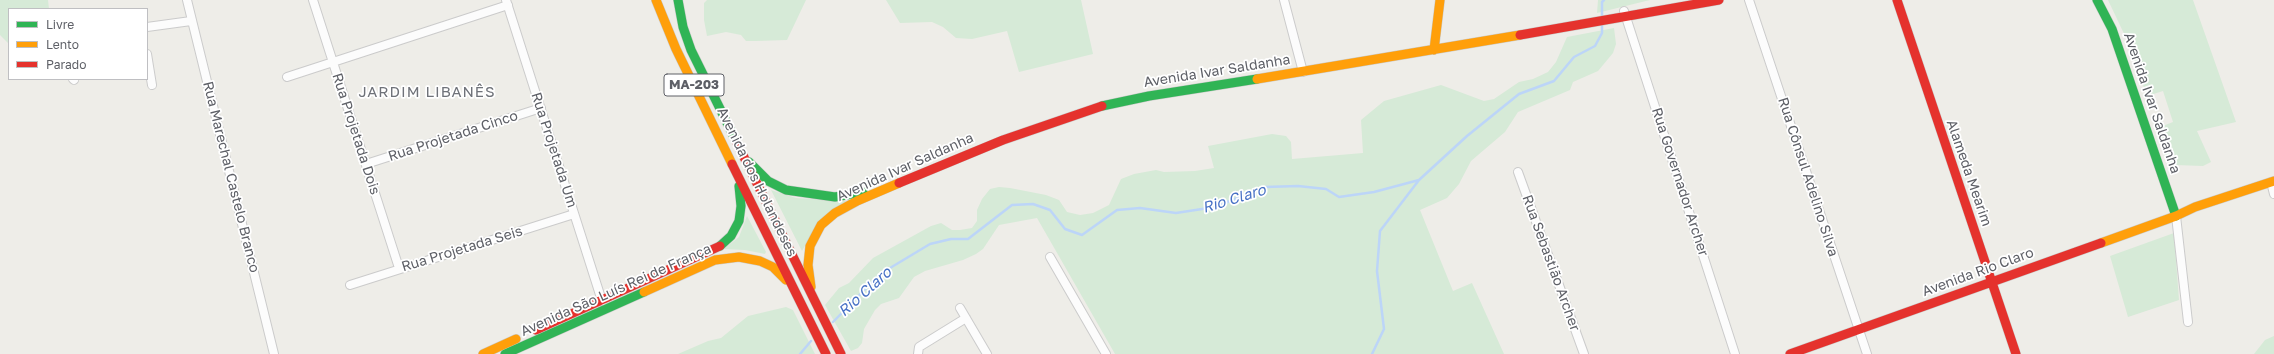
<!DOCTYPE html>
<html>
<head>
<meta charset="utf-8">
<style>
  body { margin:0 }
  #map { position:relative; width:2274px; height:354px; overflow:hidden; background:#eeede8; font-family:"Golos Text",sans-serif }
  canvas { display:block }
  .legend { position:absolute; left:8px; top:8px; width:140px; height:72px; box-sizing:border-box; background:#fff; border:1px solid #bfbfc2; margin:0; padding:5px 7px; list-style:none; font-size:12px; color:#5e6067 }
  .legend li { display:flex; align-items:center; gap:8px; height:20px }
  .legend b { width:20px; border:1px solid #bfbfc2 }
</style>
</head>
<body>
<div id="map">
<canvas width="2274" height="354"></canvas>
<ul class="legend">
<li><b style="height:5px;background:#30b455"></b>Livre</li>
<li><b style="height:5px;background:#ff9f0a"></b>Lento</li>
<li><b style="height:5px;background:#e5322d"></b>Parado</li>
</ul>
</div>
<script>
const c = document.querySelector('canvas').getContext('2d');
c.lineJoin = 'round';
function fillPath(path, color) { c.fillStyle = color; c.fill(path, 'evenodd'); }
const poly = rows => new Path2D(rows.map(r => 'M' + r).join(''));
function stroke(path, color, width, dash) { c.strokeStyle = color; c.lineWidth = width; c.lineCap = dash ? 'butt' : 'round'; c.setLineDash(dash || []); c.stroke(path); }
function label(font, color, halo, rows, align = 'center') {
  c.font = font + ' "Golos Text",sans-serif'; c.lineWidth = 3.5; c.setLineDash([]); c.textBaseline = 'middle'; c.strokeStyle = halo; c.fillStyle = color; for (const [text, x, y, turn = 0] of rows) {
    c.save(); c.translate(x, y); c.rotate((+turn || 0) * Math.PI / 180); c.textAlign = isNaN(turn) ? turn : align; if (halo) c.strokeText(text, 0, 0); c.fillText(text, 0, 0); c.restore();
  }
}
fillPath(poly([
  [0,0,48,0,49,9,9,9,9,44,0,35],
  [707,0,806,0,787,40,756,41,746,41,741,35,726,32,707,36,704,20,704,3],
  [886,0,1081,0,1093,54,1019,72,1007,31,972,39,956,38,943,27,932,22,900,23],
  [1598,0,1650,0,1597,13],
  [2108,0,2193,0,2236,122,2197,131,2211,162,2203,166,2175,165,2166,160,2155,129,2173,122,2163,91,2147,96,2127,40],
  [1614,28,1616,44,1613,53,1598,71,1573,82,1570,90,1518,112,1505,132,1471,161,1459,184,1447,198,1420,210,1453,291,1472,283,1504,354,1115,354,1037,218,999,225,983,249,976,254,963,260,925,271,914,277,899,298,881,304,875,310,864,329,862,343,858,348,851,351,825,305,839,288,849,283,873,258,931,226,941,223,952,230,960,230,972,228,977,221,977,210,982,199,990,189,999,187,1010,188,1046,195,1059,200,1067,212,1080,215,1093,213,1109,205,1121,179,1134,174,1156,170,1164,172,1195,171,1214,168,1208,146,1272,134,1286,136,1291,142,1292,159,1363,153,1361,120,1384,101,1441,85,1484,101,1494,99,1519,82,1533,79,1548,72,1556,62,1567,37],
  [771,190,796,198,846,201,807,242,802,251],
  [747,216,766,252,765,254,745,250,724,249,739,237],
  [2174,233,2179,300,2128,317,2110,256],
  [786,307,793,310,815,354,678,354,708,341,721,338,748,316],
  [2274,336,2274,354,2254,354,2265,340]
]), '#d6ead7');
stroke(poly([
  [1602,18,1602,2,1604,0],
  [833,322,880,274,930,244,951,239,968,239,1012,205,1033,204,1050,210,1065,229,1082,235,1117,210,1140,208,1176,213,1215,207,1265,187,1298,186,1326,189,1339,197,1374,192,1419,180,1467,136,1519,94,1554,81,1574,57,1595,46,1602,33,1602,23],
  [800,354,811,341],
  [1372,354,1384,329,1377,271,1380,231,1419,180]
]), '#bcd5f8', 2.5);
const street = poly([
  [187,0,274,354],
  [313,0,399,268],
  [506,0,602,301],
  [1284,0,1303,72],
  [1749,0,1867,354],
  [1624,11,1735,354],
  [147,27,191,21],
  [147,54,152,85],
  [287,77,508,5],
  [73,79,74,80],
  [366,164,541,108],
  [1518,172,1584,354],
  [2271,182,2274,194],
  [2176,216,2188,322],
  [1050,257,1106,354],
  [350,285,574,214],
  [960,308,987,354],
  [918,354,919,347,966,318]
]);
const fast = poly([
  [678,0,683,27,691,50,735,139],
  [2097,0,2112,29,2176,216],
  [1102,106,1149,96,1257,79],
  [749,162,768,181,786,190,835,197,863,192],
  [720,246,731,236,739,221,741,206,739,186],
  [505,354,644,292]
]);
const slow = poly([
  [656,0,676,49,732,164],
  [1434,50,1440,0],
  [1257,79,1520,35],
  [2101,243,2176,216,2195,207,2274,181],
  [811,287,808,265,810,246,821,225,835,213,857,201,899,183],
  [644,292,715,260,739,257,760,261,773,267,786,280],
  [483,354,516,339]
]);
const jam = poly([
  [1897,0,2016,354],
  [1520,35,1719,0],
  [735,139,841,354],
  [732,164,826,354],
  [899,183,1003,140,1102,106],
  [536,330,720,246],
  [1790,354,2101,243]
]);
stroke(street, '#cbcbcb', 10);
stroke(fast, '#cacac9', 10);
stroke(slow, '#cacac9', 10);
stroke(jam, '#cacac9', 10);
stroke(street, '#fcfcfc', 8);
stroke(fast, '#30b455', 9);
stroke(slow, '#ff9f0a', 9);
stroke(jam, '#e5322d', 9);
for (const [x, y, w] of [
  [694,85,60]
]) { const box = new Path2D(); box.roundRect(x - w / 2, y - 11, w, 22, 3); c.fillStyle = '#fff'; c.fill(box); stroke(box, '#5e6067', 1); }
label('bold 13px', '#5e6067', null, [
  ["MA-203",694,85]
]);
label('14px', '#5e6067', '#fff', [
  ["Avenida Ivar Saldanha",1217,71,-9],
  ["Avenida Ivar Saldanha",2152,103,71],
  ["Rua Projetada Dois",356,134,72],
  ["Rua Projetada Cinco",453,136,-18],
  ["Rua Projetada Um",554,150,72],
  ["Avenida Ivar Saldanha",905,167,-24],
  ["Alameda Mearim",1969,173,71],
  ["Rua Marechal Castelo Branco",231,177,76],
  ["Rua Cônsul Adelino Silva",1808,177,72],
  ["Avenida dos Holandeses",757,182,64],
  ["Rua Governador Archer",1680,182,72],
  ["Rua Projetada Seis",462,249,-17],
  ["Rua Sebastião Archer",1551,263,70],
  ["Avenida Rio Claro",1978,272,-20],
  ["Avenida São Luís Rei de França",616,290,-24]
]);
c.letterSpacing = '1px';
label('15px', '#6f7279', '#fff', [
  ["JARDIM LIBANÊS",427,92]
]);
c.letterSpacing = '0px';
label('italic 15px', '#4771c5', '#fff', [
  ["Rio Claro",1234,199,-17],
  ["Rio Claro",865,292,-42]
]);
</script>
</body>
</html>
